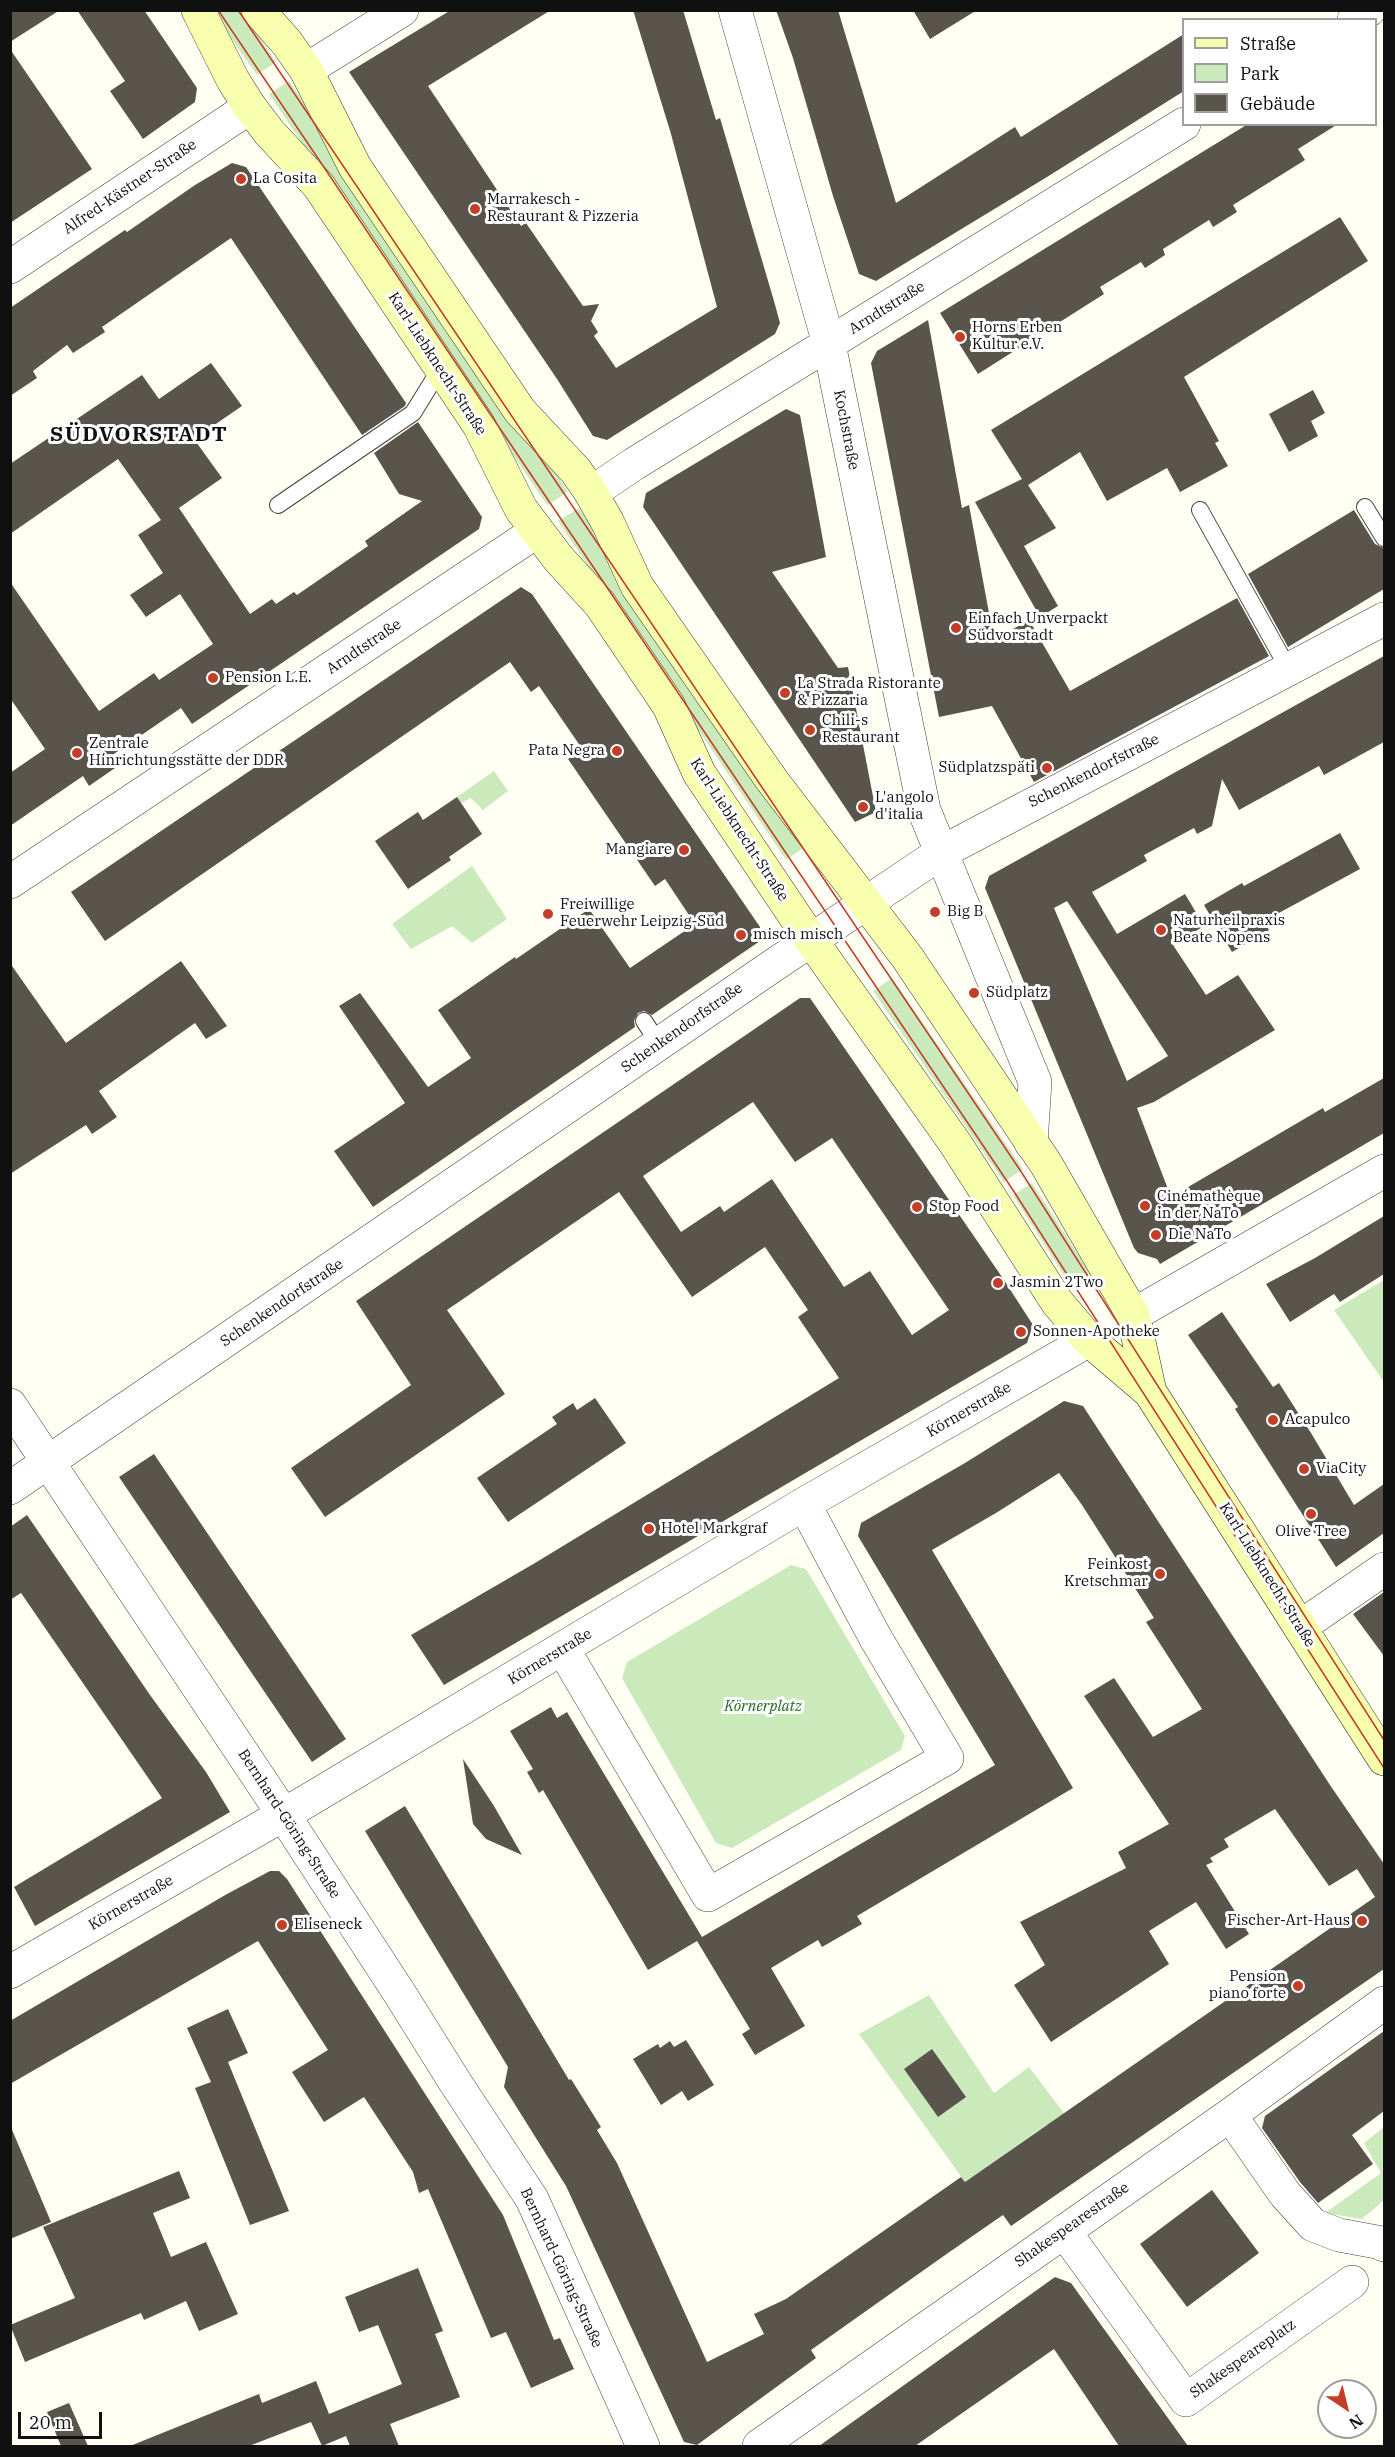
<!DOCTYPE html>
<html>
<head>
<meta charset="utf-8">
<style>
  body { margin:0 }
  #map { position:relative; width:1395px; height:2457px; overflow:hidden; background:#fffff3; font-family:"IBM Plex Serif",serif }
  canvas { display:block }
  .frame { position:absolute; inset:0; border:12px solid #101010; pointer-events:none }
  .legend { position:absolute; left:1182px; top:18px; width:195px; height:108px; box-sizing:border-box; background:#fff; border:2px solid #9f9f9f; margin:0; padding:8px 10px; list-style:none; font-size:18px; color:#101010 }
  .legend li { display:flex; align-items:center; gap:12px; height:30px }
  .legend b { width:30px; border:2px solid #9f9f9f }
  .north { position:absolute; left:1317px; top:2379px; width:60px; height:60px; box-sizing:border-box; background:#fff; border:2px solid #9f9f9f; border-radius:50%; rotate:145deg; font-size:16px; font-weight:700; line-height:24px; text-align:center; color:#101010 }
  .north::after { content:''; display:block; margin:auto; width:21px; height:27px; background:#c23e27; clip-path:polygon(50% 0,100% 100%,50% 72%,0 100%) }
  .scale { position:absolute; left:18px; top:2412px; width:84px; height:27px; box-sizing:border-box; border:3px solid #101010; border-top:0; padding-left:8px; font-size:18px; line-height:21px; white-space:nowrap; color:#101010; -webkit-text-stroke:4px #fff; paint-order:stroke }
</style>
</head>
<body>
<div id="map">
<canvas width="1395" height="2457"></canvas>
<div class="frame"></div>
<ul class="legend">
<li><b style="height:8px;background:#f7ffaf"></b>Straße</li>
<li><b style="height:16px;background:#cbeabc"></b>Park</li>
<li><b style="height:16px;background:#59544c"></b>Gebäude</li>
</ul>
<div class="north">N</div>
<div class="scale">20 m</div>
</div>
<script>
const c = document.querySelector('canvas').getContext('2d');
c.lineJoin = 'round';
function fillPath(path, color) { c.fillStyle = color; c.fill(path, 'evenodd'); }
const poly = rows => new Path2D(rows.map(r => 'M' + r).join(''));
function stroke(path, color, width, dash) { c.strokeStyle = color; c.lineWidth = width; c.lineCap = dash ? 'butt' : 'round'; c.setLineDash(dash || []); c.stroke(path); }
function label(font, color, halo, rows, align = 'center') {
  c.font = font + ' "IBM Plex Serif",serif'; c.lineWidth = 6; c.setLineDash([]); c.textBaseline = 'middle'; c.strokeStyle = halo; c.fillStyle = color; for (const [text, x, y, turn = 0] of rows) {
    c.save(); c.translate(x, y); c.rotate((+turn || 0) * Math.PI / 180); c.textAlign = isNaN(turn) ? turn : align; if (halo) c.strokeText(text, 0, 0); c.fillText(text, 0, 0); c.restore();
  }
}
fillPath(poly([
  [212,11,242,11,276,62,257,75],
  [289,81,568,491,551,503,547,505,269,94],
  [579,508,806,846,789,858,786,860,558,521],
  [494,771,508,791,483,810,471,798,461,803,457,797],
  [472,866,507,919,472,943,452,926,411,949,392,924],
  [892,978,1023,1169,1004,1182,873,991],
  [1032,1183,1090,1273,1070,1285,1013,1195],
  [1384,1280,1384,1382,1334,1310],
  [791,1565,806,1569,905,1736,901,1750,732,1848,716,1843,622,1678,627,1662],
  [929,1995,994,2093,1029,2067,1067,2117,1049,2129,1046,2125,965,2182,859,2034],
  [1384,2127,1384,2200,1362,2219,1325,2213,1381,2173,1364,2143]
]), '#cbeabc');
fillPath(poly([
  [10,10,60,10,10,42],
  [77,10,144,10,197,88,195,102,143,139,110,91,125,81],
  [451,10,551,10,428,86,521,226,526,223,583,306,599,304,591,321,598,332,594,336,616,368,717,307,671,134,633,10,683,10,716,120,720,118,774,301,780,323,775,334,607,440,593,436,557,379,349,72],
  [776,10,838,10,896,203,1015,127,1021,137,1184,34,1184,91,1047,177,876,281,859,274,833,196,793,58],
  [913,10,977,10,930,39],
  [10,49,92,169,10,223],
  [1248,124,1338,124,1298,149,1305,160,1233,205,1237,212,1213,227,1209,220,1163,249,1165,255,1145,268,1141,262,1100,287,1104,294,978,374,940,313],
  [232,163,246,167,406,403,405,406,362,435,231,238,102,327,105,332,73,353,67,345,33,371,37,378,10,396,10,308,125,230,127,232,195,185],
  [1340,217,1368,261,1184,377,1219,441,1215,443,1228,466,1180,492,1167,468,1107,501,1080,452,1028,485,1056,528,1024,546,1058,606,1040,617,975,502,1022,479,991,430],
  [928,320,962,508,969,505,994,640,1029,620,1070,691,1237,598,1269,656,1034,782,992,706,939,717,871,363,877,351],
  [211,363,242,406,194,439,222,478,179,508,250,614,272,599,276,604,294,592,297,595,368,546,365,541,422,501,399,494,374,453,418,422,482,517,479,529,192,724,181,708,108,758,115,768,89,786,83,776,10,826,10,773,45,749,10,698,10,582,99,711,154,673,159,680,213,644,180,594,146,617,130,595,163,573,138,535,161,520,118,459,10,534,10,464,142,375,159,399],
  [1313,390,1325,413,1311,421,1318,436,1289,452,1269,414],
  [786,409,800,415,826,557,772,572,838,668,848,667,876,812,855,822,643,507,646,493],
  [1354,510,1375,544,1384,548,1384,589,1288,647,1248,574],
  [521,587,532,594,760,927,760,941,652,1015,644,1011,638,1013,634,1021,635,1027,373,1207,334,1151,405,1103,339,1006,360,993,428,1087,471,1058,438,1010,515,957,516,959,589,909,630,968,695,924,665,879,655,886,568,759,583,750,539,686,531,692,510,662,105,941,71,892],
  [1384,656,1384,742,1324,775,1319,766,1239,810,1222,779,1212,826,1197,834,1194,828,1144,855,1147,861,1092,892,1117,934,1185,894,1204,926,1173,945,1206,995,1238,975,1275,1030,1154,1102,1137,1108,1171,1197,1323,1108,1325,1112,1384,1078,1384,1133,1160,1264,1157,1259,1138,1253,1134,1248,985,888,989,876],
  [1067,901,1168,1056,1127,1081,1054,908],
  [457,797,482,834,449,857,451,860,408,889,375,841,418,812,423,820],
  [1340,833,1360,869,1264,921,1269,930,1232,952,1204,905,1242,883,1244,886],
  [181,961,227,1026,206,1039,195,1023,99,1091,117,1117,92,1134,86,1125,10,1174,10,963,66,1043],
  [800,998,810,998,1002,1277,1033,1325,1027,1343,444,1685,411,1635,535,1563,839,1378,798,1317,808,1310,765,1247,692,1297,619,1192,447,1310,505,1394,325,1517,291,1468,411,1385,356,1301],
  [753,1102,795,1162,832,1138,949,1310,912,1335,870,1271,844,1287,772,1179,724,1212,720,1206,681,1232,643,1176],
  [1384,1216,1384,1274,1340,1302,1334,1294,1290,1322,1266,1284,1315,1258],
  [1222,1312,1273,1387,1279,1383,1311,1433,1354,1505,1384,1484,1384,1533,1336,1567,1235,1409,1238,1407,1188,1335],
  [595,1398,626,1443,508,1522,477,1478,557,1424,552,1417,573,1403,577,1410],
  [1064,1401,1083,1406,1330,1785,1384,1864,1384,1969,1011,2226,1003,2215,948,2253,811,2350,816,2358,697,2445,684,2442,566,2186,504,2087,508,2067,365,1831,405,1806,569,2080,571,2079,601,2127,597,2130,617,2163,707,2362,764,2334,754,2314,786,2299,961,2177,965,2182,1375,1897,1357,1869,1329,1886,1275,1809,1224,1839,1229,1847,1210,1858,1213,1862,1206,1865,1249,1934,1226,1949,1196,1902,1149,1931,1169,1964,1051,2042,1014,1985,1045,1965,1020,1922,1126,1868,1118,1852,1169,1824,1084,1696,1114,1678,1153,1737,1202,1709,1146,1622,1154,1618,1082,1505,1059,1473,996,1513,932,1550,1073,1788,857,1916,862,1924,822,1947,818,1940,771,1968,805,2026,755,2055,742,2034,750,2029,697,1941,648,1970,543,1790,539,1793,527,1772,533,1769,510,1731,551,1707,557,1718,567,1712,702,1937,995,1765,858,1536,861,1523,965,1463],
  [154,1454,346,1739,312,1762,119,1477],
  [27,1515,150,1695,206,1772,230,1812,35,1926,14,1887,162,1798,21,1593,10,1600,10,1527],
  [1384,1592,1384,1656,1353,1614],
  [463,1759,494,1806,522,1855,486,1839,473,1824],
  [270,1871,279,1871,287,1879,503,2215,554,2340,560,2338,574,2369,531,2388,506,2332,491,2338,428,2189,419,2193,413,2172,364,2097,324,2122,292,2072,328,2050,258,1941,10,2084,10,2021,227,1894],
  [228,2009,248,2053,228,2062,289,2211,250,2225,195,2088,211,2082,187,2028],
  [1384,2031,1384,2111,1352,2135,1373,2164,1318,2203,1300,2182,1262,2128,1265,2116],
  [686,2040,714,2085,688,2101,682,2091,661,2105,633,2059,658,2044,660,2048,670,2041,674,2047],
  [932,2049,966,2097,938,2117,904,2069],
  [10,2125,51,2222,10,2239],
  [179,2171,190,2198,153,2213,171,2257,206,2242,238,2314,199,2331,186,2301,144,2320,141,2313,25,2362,10,2325,75,2298,43,2227],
  [1212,2190,1259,2253,1187,2307,1140,2244],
  [418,2268,443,2331,435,2334,460,2397,390,2424,399,2446,350,2446,346,2436,322,2446,311,2422,249,2446,130,2446,259,2394,262,2403,316,2381,329,2414,402,2384,378,2325,359,2332,345,2297],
  [1055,2277,1071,2283,1188,2446,1119,2446,1054,2349,915,2446,819,2446],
  [69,2403,88,2446,61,2446,47,2412]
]), '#59544c');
const service = poly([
  [278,505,413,413,434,379,443,373],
  [1365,507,1384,538],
  [1200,510,1289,670],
  [644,1021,659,1044]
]);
const minor = poly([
  [735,10,829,344,924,810,1035,1082,1031,1143],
  [1354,20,1369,10],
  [306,70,402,10],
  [10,267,250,107],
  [591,493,634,464,1184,124],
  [10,882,537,531],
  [1133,1315,1384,1171],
  [10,1488,771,967,942,852,1384,619],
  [1300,1627,1384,1569],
  [563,1649,708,1895,947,1758,875,1637,804,1504],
  [10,1972,307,1801,804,1504,1089,1340],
  [1230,2115,1285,2194,1313,2225,1339,2235,1382,2243,1384,2245],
  [1064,2231,1186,2400,1352,2282],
  [759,2446,1230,2115,1384,2003]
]);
const tertiary = poly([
  [10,1405,283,1814,400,1994,455,2082,532,2199,643,2446]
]);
const secondary = poly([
  [198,10,233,80,250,107,269,132,319,186,479,425,521,509,558,558,600,604,669,706,699,773,811,940,955,1143,1057,1302,1089,1340,1150,1392,1384,1759],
  [258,10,287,43,306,70,355,167,520,411,576,471,591,493,608,523,637,586,771,779,907,957,1046,1164,1133,1315,1150,1392]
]);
stroke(service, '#434343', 18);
stroke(minor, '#434343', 34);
stroke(tertiary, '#434343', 34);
stroke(secondary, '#323232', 34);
stroke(service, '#fff', 16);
stroke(minor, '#fff', 33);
stroke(tertiary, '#fff', 33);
stroke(secondary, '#f7ffaf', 33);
stroke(poly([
  [218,10,1011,1187,1384,1768],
  [238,10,1020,1170,1384,1740]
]), '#c23e27', 1.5);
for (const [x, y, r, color] of [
  [241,179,6,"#c23e27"],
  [475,209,6,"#c23e27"],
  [960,337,6,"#c23e27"],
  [956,628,6,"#c23e27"],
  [213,678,6,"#c23e27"],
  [785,693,6,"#c23e27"],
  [810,730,6,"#c23e27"],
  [617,751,6,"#c23e27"],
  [77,753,6,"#c23e27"],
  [1047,768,6,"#c23e27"],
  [863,807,6,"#c23e27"],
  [684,850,6,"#c23e27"],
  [935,912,6,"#c23e27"],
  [548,914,6,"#c23e27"],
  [1161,930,6,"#c23e27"],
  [741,935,6,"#c23e27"],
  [974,993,6,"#c23e27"],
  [1145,1206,6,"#c23e27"],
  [917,1207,6,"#c23e27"],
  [1156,1235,6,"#c23e27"],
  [998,1283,6,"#c23e27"],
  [1021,1332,6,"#c23e27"],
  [1273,1420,6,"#c23e27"],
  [1304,1469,6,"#c23e27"],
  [1311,1514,6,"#c23e27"],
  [649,1529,6,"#c23e27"],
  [1160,1574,6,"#c23e27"],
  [1362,1921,6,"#c23e27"],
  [282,1925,6,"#c23e27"],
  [1298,1986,6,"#c23e27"]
]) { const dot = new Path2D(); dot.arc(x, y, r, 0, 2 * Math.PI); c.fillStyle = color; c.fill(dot); stroke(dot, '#fff', 2); }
label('15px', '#101010', '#fff', [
  ["La Cosita",253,179],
  ["Marrakesch -",487,200],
  ["Restaurant & Pizzeria",487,217],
  ["Horns Erben",972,328],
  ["Kultur e.V.",972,345],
  ["Einfach Unverpackt",968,619],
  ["Südvorstadt",968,636],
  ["Pension L.E.",225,678],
  ["La Strada Ristorante",797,684],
  ["& Pizzaria",797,701],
  ["Chili-s",822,721],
  ["Restaurant",822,738],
  ["Zentrale",89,744],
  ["Hinrichtungsstätte der DDR",89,761],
  ["Pata Negra",605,751,"right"],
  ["Südplatzspäti",1035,768,"right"],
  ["L'angolo",875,798],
  ["d'italia",875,815],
  ["Mangiare",672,850,"right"],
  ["Freiwillige",560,905],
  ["Feuerwehr Leipzig-Süd",560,922],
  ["Big B",947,912],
  ["Naturheilpraxis",1173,921],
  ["Beate Nopens",1173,938],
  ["misch misch",753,935],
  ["Südplatz",986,993],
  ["Cinémathèque",1157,1197],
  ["in der NaTo",1157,1214],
  ["Stop Food",929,1207],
  ["Die NaTo",1168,1235],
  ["Jasmin 2Two",1010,1283],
  ["Sonnen-Apotheke",1033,1332],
  ["Acapulco",1285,1420],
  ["ViaCity",1316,1469],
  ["Hotel Markgraf",661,1529],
  ["Olive Tree",1311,1532,"center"],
  ["Feinkost",1148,1565,"right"],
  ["Kretschmar",1148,1582,"right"],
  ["Fischer-Art-Haus",1350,1921,"right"],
  ["Eliseneck",294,1925],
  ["Pension",1286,1977,"right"],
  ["piano forte",1286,1994,"right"]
], 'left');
label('15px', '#101010', '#fff', [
  ["Alfred-Kästner-Straße",130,187,-34],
  ["Arndtstraße",887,308,-32],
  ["Karl-Liebknecht-Straße",437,364,57],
  ["Kochstraße",846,430,79],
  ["Arndtstraße",364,647,-34],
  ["Schenkendorfstraße",1094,771,-27],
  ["Karl-Liebknecht-Straße",739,830,57],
  ["Schenkendorfstraße",682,1028,-35],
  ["Schenkendorfstraße",282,1303,-34],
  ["Körnerstraße",969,1410,-30],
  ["Karl-Liebknecht-Straße",1267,1575,58],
  ["Körnerstraße",550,1657,-31],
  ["Bernhard-Göring-Straße",289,1824,57],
  ["Körnerstraße",131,1903,-30],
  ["Shakespearestraße",1072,2225,-35],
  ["Bernhard-Göring-Straße",561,2268,65],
  ["Shakespeareplatz",1243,2359,-35]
]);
label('italic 15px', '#20691f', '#fff', [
  ["Körnerplatz",763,1707]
]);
c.letterSpacing = '1.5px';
label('bold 21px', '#101010', '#fff', [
  ["SÜDVORSTADT",139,435]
]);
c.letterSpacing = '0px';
</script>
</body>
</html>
